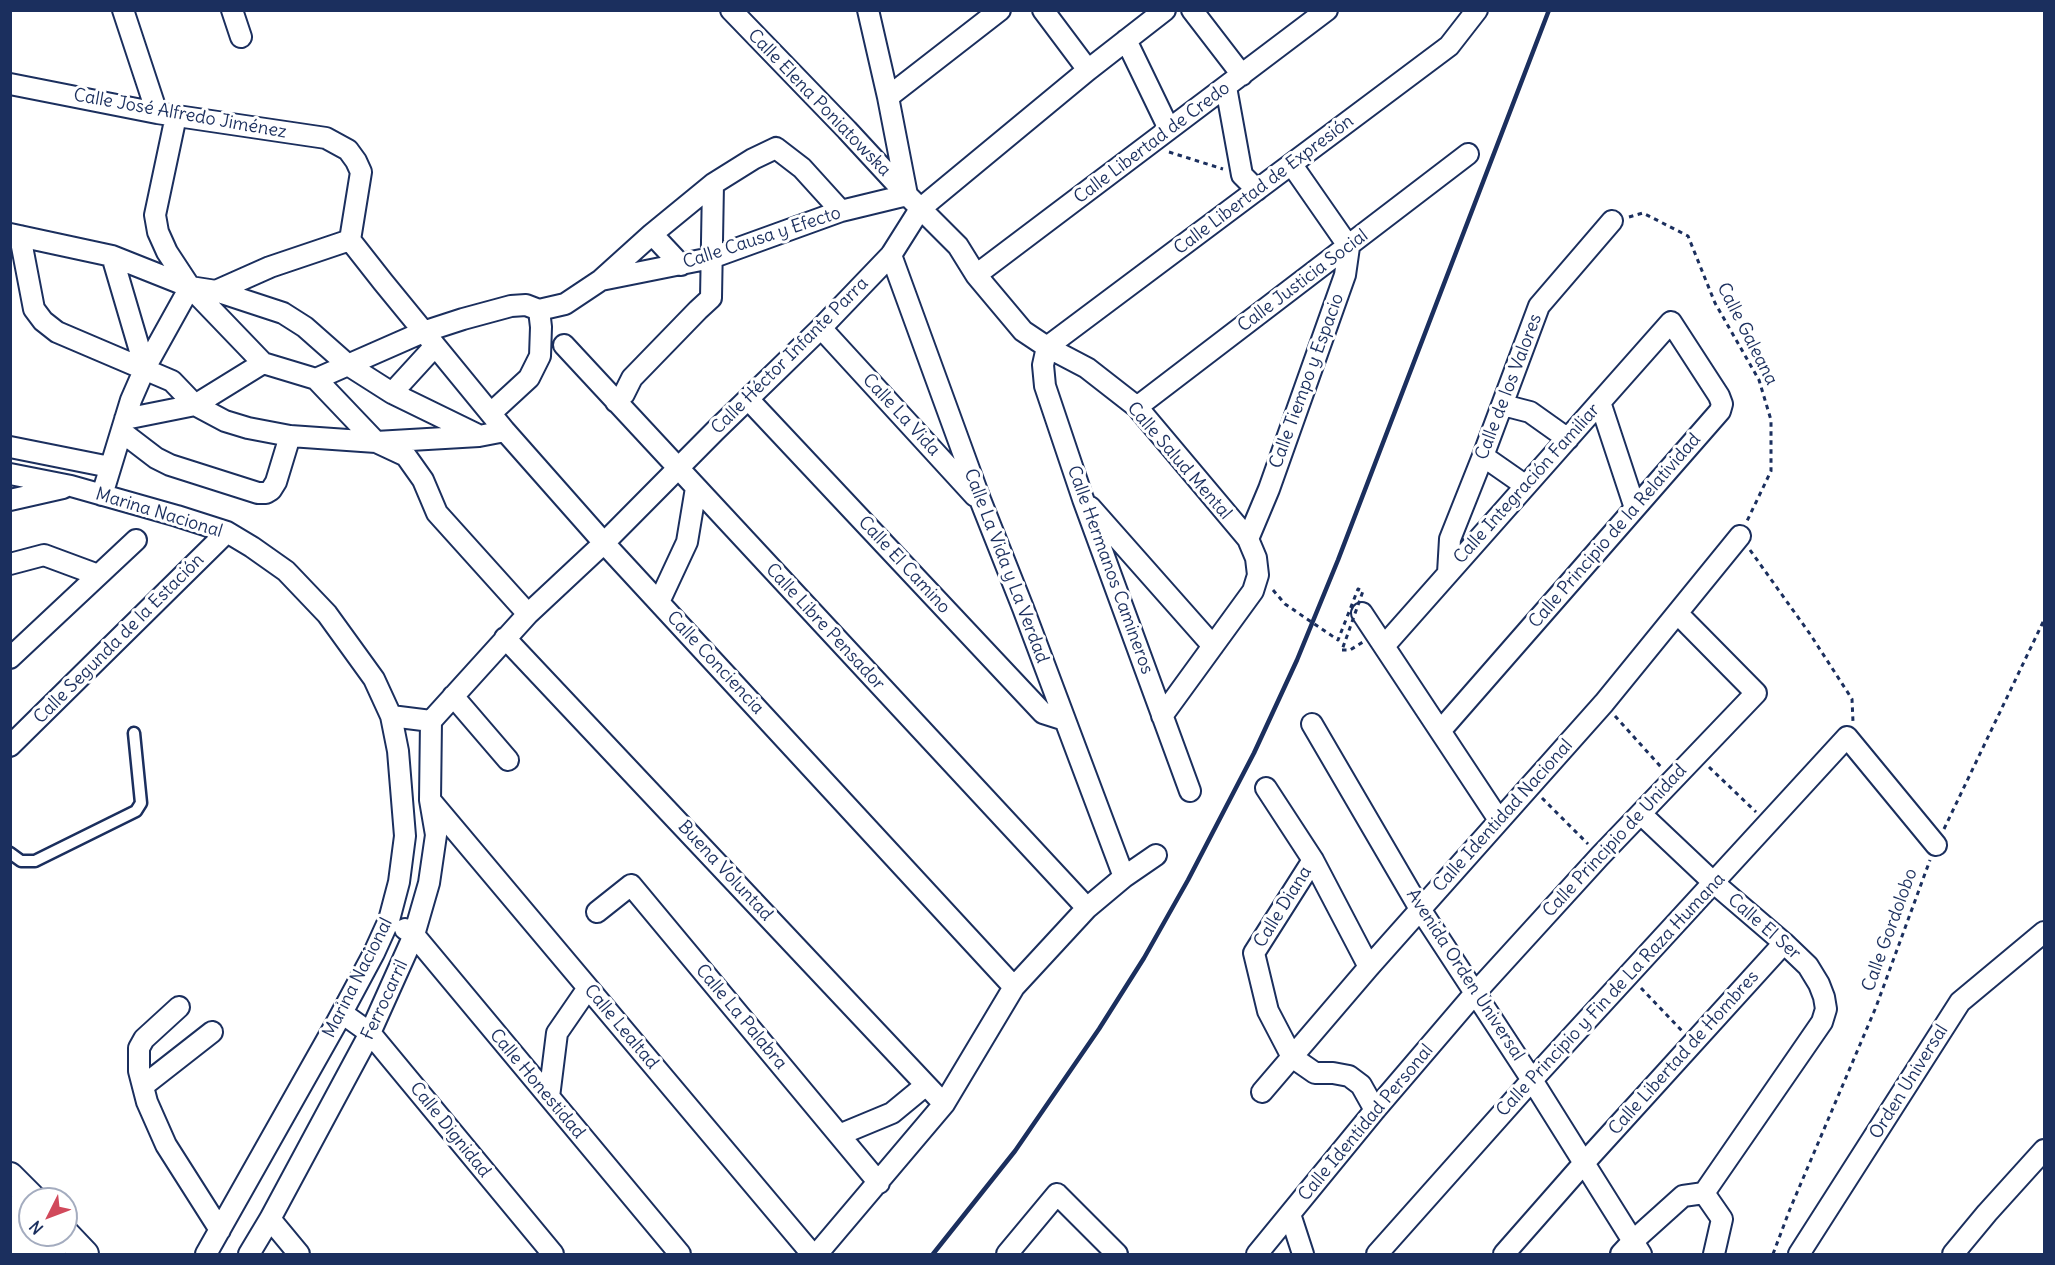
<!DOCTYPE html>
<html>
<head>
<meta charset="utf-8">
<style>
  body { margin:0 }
  #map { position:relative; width:2055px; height:1265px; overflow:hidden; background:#fff; font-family:Delius,sans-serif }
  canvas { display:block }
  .frame { position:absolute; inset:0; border:12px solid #1b2f5e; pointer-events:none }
  .north { position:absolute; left:18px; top:1187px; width:60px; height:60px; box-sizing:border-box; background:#fff; border:2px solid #a4acbf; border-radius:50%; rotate:228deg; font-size:16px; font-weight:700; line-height:24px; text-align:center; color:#1b2f5e }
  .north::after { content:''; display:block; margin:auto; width:21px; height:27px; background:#d1495b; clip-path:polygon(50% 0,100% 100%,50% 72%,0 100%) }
</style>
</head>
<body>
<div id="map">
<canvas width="2055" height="1265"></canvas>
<div class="frame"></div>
<div class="north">N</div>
</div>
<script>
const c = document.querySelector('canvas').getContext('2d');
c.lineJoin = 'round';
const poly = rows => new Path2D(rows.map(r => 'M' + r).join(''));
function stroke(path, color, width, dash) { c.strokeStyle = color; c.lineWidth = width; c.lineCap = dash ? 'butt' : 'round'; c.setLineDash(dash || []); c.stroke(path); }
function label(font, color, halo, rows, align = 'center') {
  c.font = font + ' Delius,sans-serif'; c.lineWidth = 6; c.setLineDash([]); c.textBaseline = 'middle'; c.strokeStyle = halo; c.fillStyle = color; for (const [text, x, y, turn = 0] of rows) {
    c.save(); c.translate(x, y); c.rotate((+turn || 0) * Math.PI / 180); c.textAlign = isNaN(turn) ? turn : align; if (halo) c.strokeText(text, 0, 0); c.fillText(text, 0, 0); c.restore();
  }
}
const service = poly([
  [10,853,21,861,35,861,136,811,141,803,134,733]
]);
const minor = poly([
  [123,10,157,113],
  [232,10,241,37],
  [868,10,888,97,907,195,958,246,976,275,1023,331,1047,347,1087,368,1137,407,1248,539,1256,558,1258,575,1253,591,1162,716],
  [1043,10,1088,70],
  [1192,10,1242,75],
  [1126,40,1169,129],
  [10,84,157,113,326,138,348,150,356,161,361,172,350,240,383,282,505,431,604,543,1014,987],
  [1226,87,1242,175,1257,190],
  [888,97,1000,10],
  [176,116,155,215,158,232,167,252,190,287,263,363,316,379,376,442,406,456,423,480,437,513,528,614],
  [10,234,112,256,190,287,216,291,283,313,305,327,348,365,392,393,476,434],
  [652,234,681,265],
  [20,236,34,309,43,321,57,332,172,381,195,405,225,421,248,428,290,436,376,442,479,436,505,431],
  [891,255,981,502,1023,608,1124,877],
  [112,256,145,368],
  [976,275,1327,10],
  [601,280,652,234,713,184,753,159,776,148,802,168,841,211],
  [216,291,270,267,350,240],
  [821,328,975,496],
  [564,345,1087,908],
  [316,379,423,332,463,319,511,306,526,305,539,310,565,304,601,280,711,258,841,211,907,195,847,130,731,10],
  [392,393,435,346],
  [748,399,1043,713,1065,720],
  [616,402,624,394,632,378,698,310,711,298,713,184],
  [1600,402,1635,508],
  [1503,405,1530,412,1568,439],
  [1137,407,1468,154],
  [491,413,529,378,540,356,541,327,539,310],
  [125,419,195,405,263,363],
  [122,432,156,458,170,465,258,493,266,493,271,490,276,482,290,436],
  [10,447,110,467],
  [1483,456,1526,486],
  [10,474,71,486,177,516,227,532,252,547,286,571,327,614,374,679,391,716,398,751,405,836,399,882,389,920,374,953,337,1022,206,1254],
  [102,495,131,400,145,368,190,287],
  [10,500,63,488],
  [1090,507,1213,646],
  [1248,539,1269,489,1345,275,1349,247,1292,165],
  [10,564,44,555,98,575],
  [1448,573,1450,539,1483,456,1539,306,1612,221],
  [659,602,687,542,696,488],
  [1362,613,1499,820],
  [505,638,944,1104],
  [1384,646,1671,322,1719,396,1722,404,1720,411,1441,730],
  [10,658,136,540],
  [453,696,508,760],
  [391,716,431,721],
  [431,721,528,614,604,543,715,431,821,328,891,255,920,209,1088,70,1165,10],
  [1312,724,1420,909,1532,1080,1641,1254],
  [10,746,227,532],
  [1266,788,1313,860,1369,967],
  [1190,791,1083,499,1045,386,1043,365,1047,347,1449,46,1477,10],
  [430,800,812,1254],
  [1641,814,1714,883,1784,943,1808,966,1819,984,1824,997,1826,1009,1822,1022,1704,1193],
  [1313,860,1254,953,1268,1011,1292,1057,1315,1073,1333,1073,1349,1076,1361,1085,1375,1110],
  [597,912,631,885,879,1183],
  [405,929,414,935,680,1254],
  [179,1007,144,1039,139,1048,139,1071,147,1102,166,1145,220,1230],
  [342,1013,370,1033,553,1254],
  [143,1086,212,1032],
  [1262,1092,1369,967,1604,703,1740,536],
  [549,1097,557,1033,588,988],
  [839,1135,892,1113,926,1085],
  [1704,1193,1722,1219,1714,1254],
  [1290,1214,1303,1254],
  [270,1219,299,1254],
  [249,1254,270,1219,370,1033,414,935,429,883,436,835,430,800,431,721],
  [817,1254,944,1104,1014,987,1087,908,1124,877,1156,855],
  [1007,1254,1057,1194,1117,1254],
  [1257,1254,1375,1110,1476,992,1600,856,1756,693,1678,614],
  [1377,1254,1532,1080,1847,737,1936,845],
  [1504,1254,1584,1163,1784,943],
  [1621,1254,1633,1241,1683,1196,1704,1193],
  [1799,1254,1960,1002,2044,932],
  [1953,1254,1987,1213,2044,1150]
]);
const tertiary = poly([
  [10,1176,33,1199],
  [66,1234,85,1254]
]);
const primary = poly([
  [10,1212,30,1233],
  [32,1235,50,1254],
  [10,1247,18,1254]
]);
stroke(service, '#1b2f5e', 15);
stroke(minor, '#1b2f5e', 24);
stroke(tertiary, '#1b2f5e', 30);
stroke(primary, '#1b2f5e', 36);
stroke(poly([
  [1169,152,1223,169],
  [1629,217,1643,213,1688,236,1715,303,1759,380,1771,420,1771,471,1747,521],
  [1750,550,1810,634,1852,699,1853,722],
  [1342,650,1350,650,1363,642],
  [1615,716,1661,767],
  [1709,767,1756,812],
  [1542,798,1588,844],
  [1944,829,2044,620],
  [1641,988,1682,1031],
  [1773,1254,1790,1209,1876,1007,1930,860]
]), '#1b2f5e', 3, [4.5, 4.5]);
stroke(service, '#fff', 10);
stroke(minor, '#fff', 20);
stroke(tertiary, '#fff', 26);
stroke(primary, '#fff', 32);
stroke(poly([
  [933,1254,1015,1151,1099,1029,1144,958,1188,880,1254,753,1297,660,1338,560,1549,10]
]), '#1b2f5e', 4.5);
stroke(poly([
  [1273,590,1285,604,1338,640,1358,589,1363,591,1342,650]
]), '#1b2f5e', 3, [4.5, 4.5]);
label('18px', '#1b2f5e', '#fff', [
  ["Calle Elena Poniatowska",819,103,46],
  ["Calle José Alfredo Jiménez",180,114,10],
  ["Calle Libertad de Credo",1152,143,-37],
  ["Calle Libertad de Expresión",1264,185,-37],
  ["Calle Causa y Efecto",762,238,-18],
  ["Calle Justicia Social",1303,281,-37],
  ["Calle Galeana",1747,334,63],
  ["Calle Héctor Infante Parra",790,356,-45],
  ["Calle Tiempo y Espacio",1307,381,-70],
  ["Calle de los Valores",1509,387,-69],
  ["Calle La Vida",901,415,47],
  ["Calle Salud Mental",1179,461,49],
  ["Calle Integración Familiar",1527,484,-48],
  ["Marina Nacional",159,513,17],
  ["Calle Principio de la Relatividad",1615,531,-49],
  ["Calle El Camino",904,565,47],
  ["Calle La Vida y La Verdad",1006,566,69],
  ["Calle Hermanos Camineros",1110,570,70],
  ["Calle Libre Pensador",825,627,47],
  ["Calle Segunda de la Estación",119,639,-45],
  ["Calle Conciencia",715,663,47],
  ["Calle Identidad Nacional",1503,816,-48],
  ["Calle Principio de Unidad",1615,841,-47],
  ["Buena Voluntad",725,871,47],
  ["Calle Diana",1283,907,-58],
  ["Calle El Ser",1764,927,41],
  ["Calle Gordolobo",1890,930,-70],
  ["Avenida Orden Universal",1465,975,57],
  ["Marina Nacional",358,978,-63],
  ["Calle Principio y Fin de La Raza Humana",1611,995,-47],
  ["Ferrocarril",385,1000,-65],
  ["Calle La Palabra",741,1017,50],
  ["Calle Lealtad",621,1027,50],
  ["Calle Libertad de Hombres",1684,1053,-48],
  ["Orden Universal",1909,1082,-58],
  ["Calle Honestidad",537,1084,50],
  ["Calle Identidad Personal",1366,1123,-50],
  ["Calle Dignidad",450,1130,51]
]);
</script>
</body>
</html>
